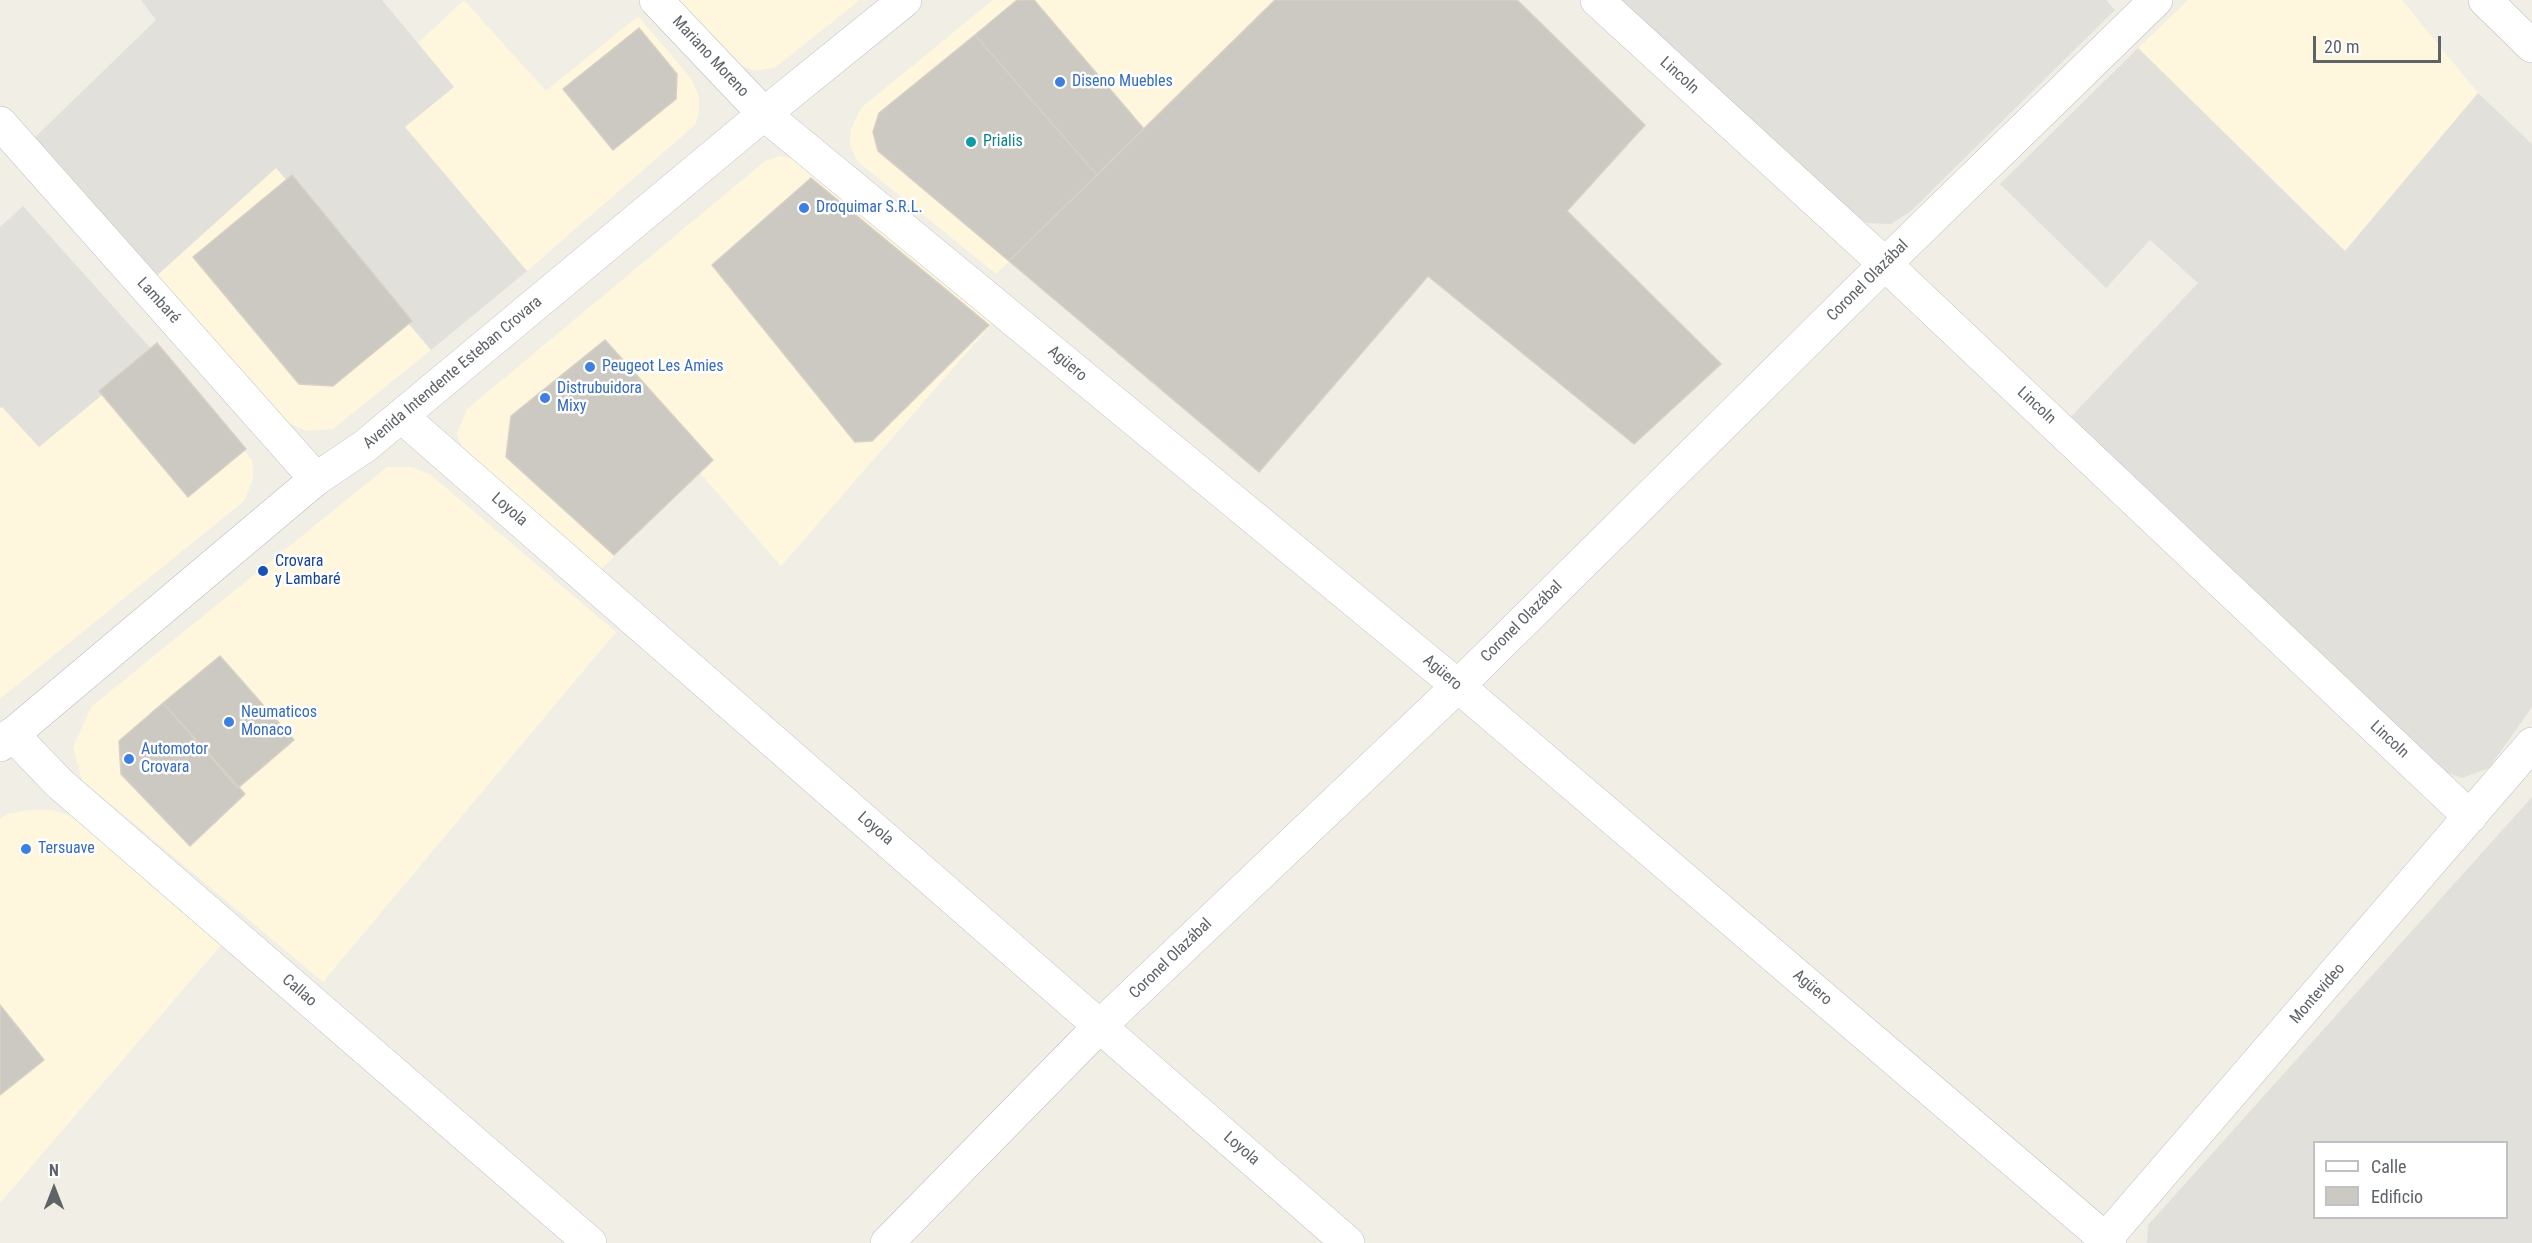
<!DOCTYPE html>
<html>
<head>
<meta charset="utf-8">
<style>
  body { margin:0 }
  #map { position:relative; width:2532px; height:1243px; overflow:hidden; background:#f1eee6; font-family:"Roboto Condensed",sans-serif }
  canvas { display:block }
  .legend { position:absolute; left:2313px; top:1141px; width:195px; height:78px; box-sizing:border-box; background:#fff; border:2px solid #bfc1c3; margin:0; padding:8px 10px; list-style:none; font-size:18px; color:#5e6368 }
  .legend li { display:flex; align-items:center; gap:12px; height:30px }
  .legend b { width:30px; border:2px solid #bfc1c3 }
  .north { position:absolute; left:24px; top:1159px; width:60px; height:60px; -webkit-text-stroke:4px #fff; paint-order:stroke; rotate:0deg; font-size:16px; font-weight:700; line-height:24px; text-align:center; color:#5e6368 }
  .north::after { content:''; display:block; margin:auto; width:21px; height:27px; background:#5e6368; clip-path:polygon(50% 0,100% 100%,50% 72%,0 100%) }
  .scale { position:absolute; left:2313px; top:36px; width:128px; height:27px; box-sizing:border-box; border:3px solid #5e6368; border-top:0; padding-left:8px; font-size:18px; line-height:21px; white-space:nowrap; color:#5e6368; -webkit-text-stroke:4px #fff; paint-order:stroke }
</style>
</head>
<body>
<div id="map">
<canvas width="2532" height="1243"></canvas>
<ul class="legend">
<li><b style="height:8px;background:#fff"></b>Calle</li>
<li><b style="height:16px;background:#ccc9c3"></b>Edificio</li>
</ul>
<div class="north">N</div>
<div class="scale">20 m</div>
</div>
<script>
const c = document.querySelector('canvas').getContext('2d');
c.lineJoin = 'round';
function fillPath(path, color) { c.fillStyle = color; c.fill(path, 'evenodd'); }
const poly = rows => new Path2D(rows.map(r => 'M' + r).join(''));
function stroke(path, color, width, dash) { c.strokeStyle = color; c.lineWidth = width; c.lineCap = dash ? 'butt' : 'round'; c.setLineDash(dash || []); c.stroke(path); }
function label(font, color, halo, rows, align = 'center') {
  c.font = font + ' "Roboto Condensed",sans-serif'; c.lineWidth = 5; c.setLineDash([]); c.textBaseline = 'middle'; c.strokeStyle = halo; c.fillStyle = color; for (const [text, x, y, turn = 0] of rows) {
    c.save(); c.translate(x, y); c.rotate((+turn || 0) * Math.PI / 180); c.textAlign = isNaN(turn) ? turn : align; if (halo) c.strokeText(text, 0, 0); c.fillText(text, 0, 0); c.restore();
  }
}
fillPath(poly([
  [464,0,546,91,638,16,690,77,699,96,699,113,695,125,527,271,404,127,454,87,418,43],
  [671,0,860,0,776,67,756,71,735,64],
  [993,0,1275,0,996,274,857,161,850,145,851,129,861,108],
  [2188,0,2402,0,2478,93,2345,251,2138,48],
  [780,156,800,160,995,320,781,566,700,473,595,575,466,462,457,433,467,409,765,161],
  [276,168,431,350,333,429,306,431,281,420,153,279],
  [154,352,252,460,253,480,244,501,0,699,0,408],
  [387,467,412,467,431,475,616,632,323,982,82,780,73,747,92,706],
  [29,810,52,810,72,816,222,944,0,1203,0,819,7,814]
]), '#fff6de');
fillPath(poly([
  [141,0,382,0,454,87,405,127,527,271,431,350,276,168,153,279,29,143,156,20],
  [1622,0,2106,0,2115,10,1911,211,1891,224,1867,223,1845,207],
  [2138,48,2345,251,2478,93,2532,144,2532,707,2489,768,2462,778,2436,769,2066,422,2198,283,2150,240,2106,288,2000,184],
  [23,206,154,352,39,447,2,407,0,408,0,227],
  [2532,797,2532,1243,2147,1243,2148,1225],
  [2314,1142,2506,1142,2506,1218,2314,1218]
]), '#e2e0db');
const building = poly([
  [1017,0,1034,0,1144,129,1097,175,975,35,1017,0],
  [1275,0,1517,0,1645,125,1567,211,1721,364,1634,444,1428,276,1259,472,1009,261,1275,0],
  [639,28,677,74,676,99,613,150,563,89,639,28],
  [975,35,1097,175,1009,261,878,151,873,132,879,113,975,35],
  [292,175,412,321,333,386,299,384,193,257,292,175],
  [811,178,989,325,872,441,855,442,712,265,811,178],
  [605,340,713,460,614,555,506,457,511,416,605,340],
  [157,343,246,449,188,497,99,391,157,343],
  [220,656,294,740,238,788,163,703,220,656],
  [163,703,245,794,190,846,121,774,119,741,163,703],
  [0,1005,44,1060,0,1095,0,1005]
]);
fillPath(building, '#ccc9c3');
stroke(building, '#d7d0c4', 1.5);
const street = poly([
  [656,0,764,114,1458,686,2110,1243],
  [1597,0,1885,264,2470,817],
  [0,123,316,479],
  [401,416,1348,1243],
  [12,734,59,783,590,1243],
  [887,1243,1101,1025,1458,686,1885,264,2156,0],
  [2102,1243,2532,744]
]);
const secondary = poly([
  [2485,0,2532,46],
  [0,745,316,479,365,446,764,114,905,0]
]);
stroke(street, '#b9bcc1', 34);
stroke(secondary, '#babdc3', 34);
stroke(street, '#fff', 33);
stroke(secondary, '#fff', 33);
for (const [x, y, r, color] of [
  [1060,82,6,"#3f7fe0"],
  [971,142,6,"#0f9aa8"],
  [804,208,6,"#3f7fe0"],
  [590,367,6,"#3f7fe0"],
  [545,398,6,"#3f7fe0"],
  [263,571,6,"#1a4fb4"],
  [229,722,6,"#3f7fe0"],
  [129,759,6,"#3f7fe0"],
  [26,849,6,"#3f7fe0"]
]) { const dot = new Path2D(); dot.arc(x, y, r, 0, 2 * Math.PI); c.fillStyle = color; c.fill(dot); stroke(dot, '#fff', 2); }
label('16px', '#5e6368', '#fff', [
  ["Mariano Moreno",710,57,47],
  ["Lincoln",1679,76,42],
  ["Coronel Olazábal",1868,281,-45],
  ["Lambaré",158,301,48],
  ["Agüero",1067,364,40],
  ["Avenida Intendente Esteban Crovara",453,373,-40],
  ["Lincoln",2036,406,43],
  ["Loyola",509,510,41],
  ["Coronel Olazábal",1522,622,-45],
  ["Agüero",1442,673,40],
  ["Lincoln",2389,740,43],
  ["Loyola",875,829,41],
  ["Coronel Olazábal",1171,959,-44],
  ["Agüero",1812,988,40],
  ["Callao",299,991,41],
  ["Montevideo",2318,994,-49],
  ["Loyola",1241,1149,41]
]);
label('16px', '#366cbe', '#fff', [
  ["Diseno Muebles",1072,82],
  ["Droquimar S.R.L.",816,208],
  ["Peugeot Les Amies",602,367],
  ["Distrubuidora",557,389],
  ["Mixy",557,407],
  ["Neumaticos",241,713],
  ["Monaco",241,731],
  ["Automotor",141,750],
  ["Crovara",141,768],
  ["Tersuave",38,849]
], 'left');
label('16px', '#0d838f', '#fff', [
  ["Prialis",983,142]
], 'left');
label('16px', '#164399', '#fff', [
  ["Crovara",275,562],
  ["y Lambaré",275,580]
], 'left');
</script>
</body>
</html>
